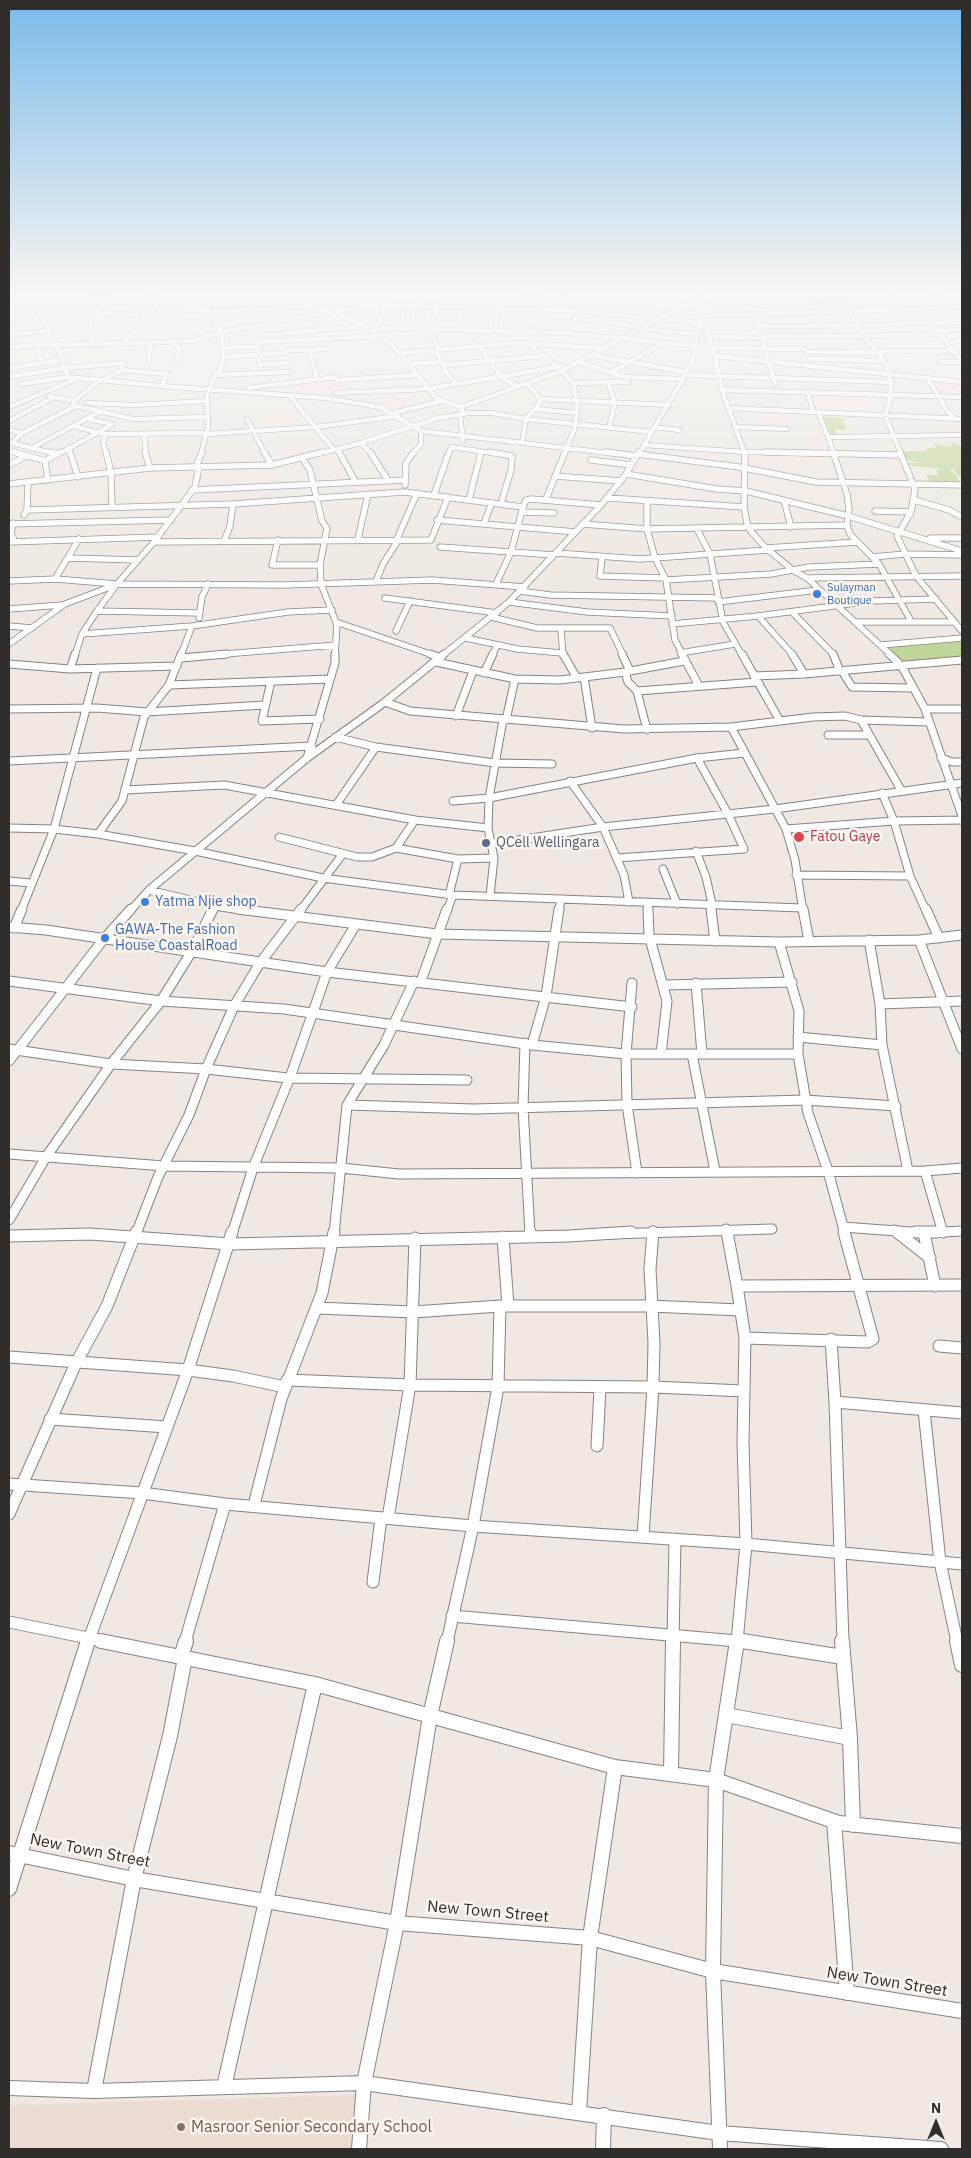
<!DOCTYPE html>
<html>
<head>
<meta charset="utf-8">
<style>
  body { margin:0 }
  #map { position:relative; width:971px; height:2158px; overflow:hidden; background:#f0e9e3; font-family:"IBM Plex Sans",sans-serif }
  canvas { display:block }
  .frame { position:absolute; inset:0; border:10px solid #302d2b; pointer-events:none }
  .north { position:absolute; left:911px; top:2098px; width:50px; height:50px; -webkit-text-stroke:4px #fef6f0; paint-order:stroke; rotate:0deg; font-size:14px; font-weight:700; line-height:20px; text-align:center; color:#302d2b }
  .north::after { content:''; display:block; margin:auto; width:18px; height:22px; background:#302d2b; clip-path:polygon(50% 0,100% 100%,50% 72%,0 100%) }
</style>
</head>
<body>
<div id="map">
<canvas width="971" height="2158"></canvas>
<div class="frame"></div>
<div class="north">N</div>
</div>
<script>
const c = document.querySelector('canvas').getContext('2d');
c.lineJoin = 'round';
function fillPath(path, color) { c.fillStyle = color; c.fill(path, 'evenodd'); }
const poly = rows => new Path2D(rows.map(r => 'M' + r).join(''));
function stroke(path, color, width, dash) { c.strokeStyle = color; c.lineWidth = width; c.lineCap = dash ? 'butt' : 'round'; c.setLineDash(dash || []); c.stroke(path); }
function label(font, color, halo, rows, align = 'center') {
  c.font = font + ' "IBM Plex Sans",sans-serif'; c.lineWidth = 5; c.setLineDash([]); c.textBaseline = 'middle'; c.strokeStyle = halo; c.fillStyle = color; for (const [text, x, y, turn = 0] of rows) {
    c.save(); c.translate(x, y); c.rotate((+turn || 0) * Math.PI / 180); c.textAlign = isNaN(turn) ? turn : align; if (halo) c.strokeText(text, 0, 0); c.fillText(text, 0, 0); c.restore();
  }
}
fillPath(poly([
  [355,2095,352,2149,9,2149,9,2105]
]), '#ebddd3');
fillPath(poly([
  [841,296,855,310,823,312,809,297],
  [822,417,842,418,847,430,835,429,838,436,830,434],
  [951,442,962,446,962,476,958,476,953,469,959,468,950,469,962,484,931,483,926,475,939,475,936,470,944,469,907,465,906,463,920,463,903,459,903,451,927,451,926,448,937,448,933,445,935,444,952,447],
  [962,640,962,658,908,662,903,661,887,646]
]), '#c0d69b');
const minorFar5 = poly([
  [39,293,37,307,63,360,67,374],
  [288,293,311,306,360,323,384,338,400,353,437,399,461,407,463,413],
  [329,293,340,309],
  [481,293,488,307],
  [493,293,499,307,495,330],
  [803,293,823,315],
  [853,293,855,297],
  [884,293,909,309],
  [364,294,394,295],
  [518,297,708,293],
  [579,301,683,306],
  [896,301,950,296],
  [9,302,76,298,211,299],
  [208,303,255,303],
  [417,306,422,293],
  [182,310,208,310],
  [209,312,311,306],
  [850,312,863,336,879,352,890,375,891,396,885,415,901,454],
  [96,313,146,315],
  [700,316,962,307],
  [574,318,640,327],
  [922,318,940,334,962,362],
  [758,322,775,384],
  [930,324,962,321],
  [217,325,253,320],
  [95,327,135,327],
  [293,327,342,317],
  [701,327,877,325,927,322],
  [705,327,715,356,722,390,745,454],
  [367,328,568,333,695,346],
  [373,328,380,322,385,305],
  [405,329,411,306],
  [429,329,439,349],
  [431,329,437,306],
  [640,329,697,334],
  [463,330,468,307],
  [535,331,547,309],
  [938,331,962,330],
  [9,335,47,331],
  [266,335,365,326],
  [763,336,864,336],
  [863,336,940,334],
  [709,337,764,338],
  [192,341,222,332,367,305,565,310,700,323],
  [175,342,179,351,177,359],
  [948,342,962,341],
  [90,343,99,314,96,313,104,298],
  [123,343,164,296],
  [527,343,558,367,573,383,577,401,576,425,564,454],
  [36,345,42,363],
  [56,345,195,341],
  [479,346,500,376,518,387],
  [9,347,55,344],
  [223,348,259,347],
  [713,348,805,349],
  [285,350,310,350,317,379],
  [310,350,328,349],
  [435,350,448,375,456,384],
  [806,352,955,351],
  [400,353,517,343,600,348],
  [590,355,686,372],
  [715,356,962,382],
  [223,357,286,353],
  [810,359,884,361],
  [149,361,150,342],
  [578,362,625,377,682,379],
  [940,362,962,362],
  [288,363,259,365,258,342,380,336],
  [409,364,441,362],
  [443,365,544,356],
  [9,368,63,360],
  [610,373,664,343],
  [216,375,289,372],
  [685,375,892,382],
  [9,377,65,368,123,363,122,370,167,374,162,386,325,398,380,407,421,431,617,454],
  [928,379,948,412,956,419],
  [337,380,417,375],
  [99,381,74,401,73,405,133,419,207,417],
  [101,381,122,370],
  [608,382,615,403,609,428],
  [573,383,628,382],
  [21,384,68,377,162,386],
  [248,388,336,377],
  [722,390,962,397],
  [336,393,427,389,563,366],
  [808,393,813,411],
  [289,395,334,450],
  [49,396,74,401],
  [540,399,669,405],
  [87,403,134,405,207,401],
  [9,407,74,380],
  [461,407,561,371,683,306,808,300],
  [728,408,962,419],
  [535,409,577,413],
  [818,412,828,437],
  [393,413,442,401],
  [460,414,463,441],
  [87,419,113,424],
  [247,419,265,454],
  [9,421,54,397],
  [74,426,103,434,207,433],
  [654,427,679,430],
  [736,427,787,429],
  [9,430,22,433],
  [106,434,103,442,106,454],
  [207,434,315,427,398,416],
  [144,435,146,454],
  [361,443,371,454],
  [522,443,526,419,539,404,540,399,528,384],
  [644,445,745,452,829,454],
  [32,448,99,412],
  [68,448,70,454],
  [337,449,340,454],
  [9,451,18,454],
  [56,454,12,443,22,433,76,406],
  [59,454,113,424],
  [201,454,208,427,207,395,215,375,220,372,223,357,222,332,207,309,214,293],
  [318,454,361,443,438,418,469,413,492,413,526,419,652,432],
  [413,454,421,444,421,431],
  [449,454,451,447,499,454],
  [480,454,481,451],
  [639,454,692,363,700,316,693,293],
  [834,454,828,437,962,435]
]);
const minorFar4 = poly([
  [14,452,45,461],
  [50,452,57,454],
  [70,452,78,477],
  [106,452,111,473,112,506],
  [145,452,150,468],
  [264,452,272,465],
  [339,452,355,481],
  [370,452,388,480],
  [490,452,512,456,511,470,501,504],
  [606,452,637,456],
  [745,452,744,507,748,528,766,548,794,571,807,578,891,655],
  [765,452,900,455],
  [833,452,847,494,849,509,847,525,850,534,879,564,911,621],
  [900,452,915,489,911,512,897,536,916,576,962,631],
  [638,454,739,467,816,482,962,485],
  [302,458,310,470,322,521,327,528,320,565,321,584,337,625,335,655],
  [591,460,631,465],
  [9,465,26,456],
  [196,467,202,452],
  [626,474,717,489,746,491,848,516,962,551],
  [555,476,621,481],
  [48,480,45,461,61,452],
  [9,484,150,468,272,465,323,452],
  [405,485,406,463,414,452],
  [192,490,406,480],
  [434,495,449,452],
  [608,498,744,507],
  [546,499,565,452],
  [469,500,481,452],
  [784,500,791,527],
  [914,500,949,510,962,517],
  [647,502,647,529,655,558,666,580,675,640,683,655],
  [27,510,233,504,404,492,523,507,526,500,531,499,601,505],
  [875,511,911,512],
  [522,512,554,513],
  [24,515,27,510,28,483],
  [437,520,576,532],
  [13,523,11,534,15,542],
  [484,523,492,503],
  [9,524,171,520],
  [583,524,647,529,847,525],
  [697,529,710,554,723,622,742,655],
  [930,538,962,538],
  [358,539,368,494],
  [397,539,417,493],
  [278,540,272,565,320,565],
  [224,541,230,526,233,504],
  [9,542,158,537],
  [154,542,431,540,448,497],
  [440,547,554,555],
  [766,548,857,542],
  [556,553,640,559,768,550],
  [872,557,905,554,962,555],
  [69,558,138,560],
  [602,558,600,576,665,578],
  [807,578,962,576],
  [55,579,79,539],
  [666,580,771,574,809,567,879,564],
  [9,581,55,579,117,584,285,585,432,580,525,587],
  [376,581,383,564,399,539],
  [496,584,511,552,523,507],
  [520,591,550,595,717,598],
  [385,598,497,613],
  [509,602,587,612,672,616],
  [718,602,818,590],
  [9,609,62,605],
  [97,611,200,613],
  [792,612,834,655],
  [758,616,793,655],
  [491,617,537,628,610,628,623,655],
  [199,618,202,597,208,584],
  [336,622,433,655],
  [857,622,953,622],
  [672,624,758,616,871,601,936,599],
  [9,626,32,628],
  [561,630,563,655],
  [396,631,410,601],
  [82,634,192,626,288,612,332,610],
  [466,638,517,649,562,653],
  [9,644,65,604,115,585],
  [881,645,962,638],
  [680,653,735,644],
  [75,655,82,634,97,611,117,584,154,542,195,487,199,467],
  [181,655,192,626],
  [212,655,336,645],
  [443,655,509,602,601,505,626,474,639,452],
  [492,655,497,646]
]);
const minorFar3 = poly([
  [430,654,441,658],
  [563,654,577,678],
  [622,654,630,671],
  [682,654,699,686],
  [742,654,780,721],
  [792,654,804,674],
  [833,654,840,671],
  [889,654,901,665,925,709,962,816],
  [181,658,227,654],
  [436,662,515,679,560,680,625,672,684,661],
  [9,664,70,669,177,666],
  [70,669,75,654],
  [842,671,852,687,913,688],
  [625,672,628,682,637,691,647,730],
  [484,673,493,654],
  [754,676,804,674,962,660],
  [584,677,592,728],
  [271,681,262,721,320,719],
  [169,685,330,679],
  [637,691,757,682],
  [385,702,410,711,624,729,731,727,813,717,845,716,861,720,929,722],
  [9,709,97,708,147,712,265,705],
  [925,709,962,709],
  [456,716,473,671],
  [506,720,515,679],
  [861,720,901,790],
  [731,727,786,829,795,860,803,911],
  [828,735,869,735],
  [335,737,376,747,495,763,552,764],
  [307,758,335,663,335,654],
  [941,758,952,762,962,762],
  [9,761,312,746],
  [570,781,603,827,624,875,629,902],
  [125,790,224,785,415,820,488,828],
  [882,793,894,821,910,876,926,911],
  [453,801,489,798,697,758,744,753],
  [336,805,376,747],
  [415,820,396,848,458,859,494,858],
  [9,828,54,829,98,834,195,851,323,878,453,895,802,908],
  [786,829,894,821,962,820],
  [98,834,122,801,144,717,169,685,181,654],
  [279,837,357,857,372,857,396,848],
  [492,844,603,827,775,809,962,783],
  [696,851,706,877,712,904],
  [617,858,744,849,728,814,697,758],
  [663,869,677,904],
  [796,875,910,876],
  [9,881,31,883],
  [149,890,215,906,246,911],
  [449,895,458,859],
  [490,896,494,858,488,828,489,798,503,720],
  [648,903,648,911],
  [710,904,711,911],
  [21,911,54,829,97,668],
  [130,911,149,890,307,758,385,702,444,654],
  [213,911,215,906],
  [300,911,342,855],
  [447,911,453,895],
  [559,911,561,899]
]);
const minorFar2 = poly([
  [238,909,437,934,779,942,919,940,962,935],
  [648,909,649,935,667,1001,661,1054],
  [711,909,715,941],
  [803,909,809,941],
  [926,909,939,938],
  [9,927,46,930,327,972,355,926],
  [14,928,22,909],
  [869,940,880,1004,882,1045,908,1171],
  [919,940,962,1049],
  [779,942,799,1011,798,1054,808,1113,828,1171,845,1234],
  [9,981,161,1001,284,1009,532,1045,626,1054,798,1054],
  [421,981,447,909],
  [632,983,626,1054,627,1104,637,1173],
  [696,983,702,1054],
  [664,985,792,982],
  [880,1004,962,1001],
  [798,1037,882,1045],
  [525,1043,523,1107,530,1234],
  [532,1045,546,996,559,909],
  [9,1049,111,1064,206,1069,288,1078,467,1080],
  [692,1054,715,1171],
  [9,1061,103,940,131,909],
  [347,1105,474,1109,805,1100,896,1106],
  [9,1154,164,1166,341,1168,399,1174,925,1171,962,1168],
  [925,1171,943,1233],
  [9,1220,46,1157,111,1064,161,1001,192,951,213,909],
  [843,1227,924,1233,962,1231],
  [726,1229,727,1234],
  [894,1230,899,1234],
  [136,1234,158,1177,189,1115,206,1069,234,1006,260,963,301,909],
  [232,1234,253,1168,292,1072,327,972,632,1007],
  [334,1234,347,1105,384,1045,414,981],
  [610,1234,772,1229],
  [653,1234,653,1231]
]);
const minorFar1 = poly([
  [530,1232,530,1237],
  [727,1232,737,1286,962,1285],
  [897,1232,930,1258],
  [915,1232,937,1232],
  [924,1233,935,1286],
  [9,1236,90,1234,230,1244,569,1236,631,1232],
  [503,1237,508,1306],
  [415,1238,410,1385,653,1387,744,1391],
  [317,1308,413,1312,500,1306,650,1306,740,1310],
  [745,1338,868,1342,873,1339,844,1232],
  [831,1339,835,1402],
  [939,1346,962,1348],
  [9,1357,188,1370,233,1376,285,1387],
  [287,1380,410,1385,388,1518],
  [924,1410,940,1562,957,1642],
  [50,1419,167,1427],
  [597,1446,600,1388],
  [9,1484,142,1493,225,1504,473,1526,746,1544,962,1564],
  [254,1505,281,1399,322,1293,334,1232],
  [9,1514,76,1363,107,1306,136,1232],
  [643,1536,653,1387,654,1343,650,1269,653,1232],
  [373,1582,381,1518],
  [452,1616,749,1642],
  [9,1622,108,1642],
  [88,1642,188,1370,232,1232],
  [185,1642,225,1504],
  [447,1642,473,1526,498,1387,500,1306],
  [673,1642,675,1539],
  [737,1642,746,1544,743,1442,745,1338,737,1286],
  [843,1642,835,1402,962,1413]
]);
const minor = poly([
  [101,1641,315,1684,615,1767,716,1780,839,1823,962,1836],
  [742,1641,843,1657],
  [842,1641,850,1738,853,1825],
  [957,1641,962,1665],
  [181,1657,186,1641],
  [726,1715,850,1738],
  [671,1774,673,1641],
  [834,1821,847,1993],
  [9,1853,134,1879,397,1923,590,1938,713,1971,962,2011],
  [9,1889,88,1641],
  [224,2087,315,1684],
  [9,2088,94,2091,364,2083,719,2133,941,2149],
  [94,2091,134,1879,170,1736,185,1658],
  [579,2112,590,1938,615,1767],
  [359,2149,364,2083,397,1923,430,1716,447,1641],
  [603,2149,604,2115],
  [720,2149,713,1971,716,1780,737,1641]
]);
stroke(minorFar5, '#89827d', 5.5);
stroke(minorFar4, '#89827d', 7);
stroke(minorFar3, '#89827d', 9);
stroke(minorFar2, '#89827d', 11);
stroke(minorFar1, '#89827d', 13);
stroke(minor, '#89827d', 16);
stroke(minorFar5, '#fff', 4.5);
stroke(minorFar4, '#fff', 5.5);
stroke(minorFar3, '#fff', 7);
stroke(minorFar2, '#fff', 9);
stroke(minorFar1, '#fff', 11);
stroke(minor, '#fff', 14);
const sky = c.createLinearGradient(0, 0, 0, 596);
sky.addColorStop(0, '#7bbbea');
sky.addColorStop(0.49, '#f8f5f2');
sky.addColorStop(1, '#f8f5f200');
c.fillStyle = sky;
c.fillRect(0, 0, 971, 596);
for (const [x, y, r, color] of [
  [817,594,5,"#3f7fe0"],
  [799,837,6,"#e0444e"],
  [486,843,5,"#5c6f8a"],
  [145,902,5,"#3f7fe0"],
  [105,938,5,"#3f7fe0"],
  [181,2127,5,"#8d6e63"]
]) { const dot = new Path2D(); dot.arc(x, y, r, 0, 2 * Math.PI); c.fillStyle = color; c.fill(dot); stroke(dot, '#fef6f0', 2); }
label('11px', '#366cbe', '#fef6f0', [
  ["Sulayman",827,588],
  ["Boutique",827,601]
], 'left');
label('14px', '#be3a42', '#fef6f0', [
  ["Fatou Gaye",810,837]
], 'left');
label('14px', '#4e5e75', '#fef6f0', [
  ["QCell Wellingara",496,843]
], 'left');
label('14px', '#366cbe', '#fef6f0', [
  ["Yatma Njie shop",155,902],
  ["GAWA-The Fashion",115,930],
  ["House CoastalRoad",115,946]
], 'left');
label('16px', '#302d2b', '#fef6f0', [
  ["New Town Street",90,1851,11],
  ["New Town Street",488,1912,5],
  ["New Town Street",887,1982,9]
]);
label('16px', '#785e54', '#fef6f0', [
  ["Masroor Senior Secondary School",191,2127]
], 'left');
</script>
</body>
</html>
